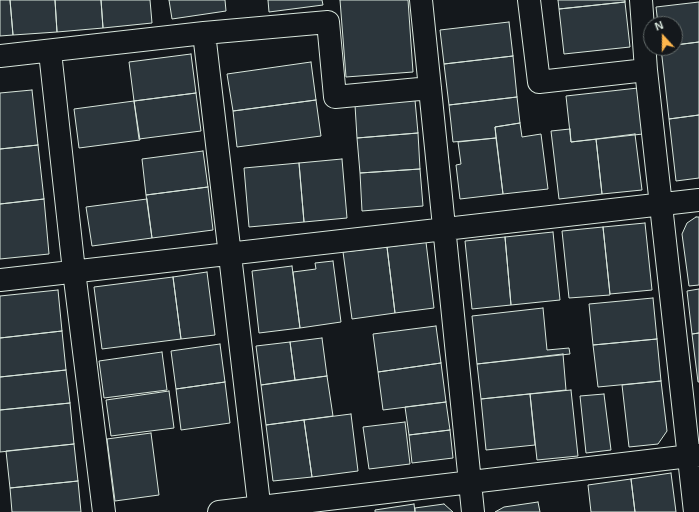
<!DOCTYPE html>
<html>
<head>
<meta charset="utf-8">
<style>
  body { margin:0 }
  #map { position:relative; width:699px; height:512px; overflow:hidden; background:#14181c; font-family:Arial,sans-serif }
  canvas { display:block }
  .north { position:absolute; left:643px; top:16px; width:40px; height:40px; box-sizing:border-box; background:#14181c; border:1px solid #626a69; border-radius:50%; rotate:339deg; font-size:11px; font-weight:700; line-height:16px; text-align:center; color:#d8e6dc }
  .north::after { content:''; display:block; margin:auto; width:14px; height:18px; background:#ffb74d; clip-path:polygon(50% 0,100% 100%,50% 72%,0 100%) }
</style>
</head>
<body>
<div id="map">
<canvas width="699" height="512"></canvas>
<div class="north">N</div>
</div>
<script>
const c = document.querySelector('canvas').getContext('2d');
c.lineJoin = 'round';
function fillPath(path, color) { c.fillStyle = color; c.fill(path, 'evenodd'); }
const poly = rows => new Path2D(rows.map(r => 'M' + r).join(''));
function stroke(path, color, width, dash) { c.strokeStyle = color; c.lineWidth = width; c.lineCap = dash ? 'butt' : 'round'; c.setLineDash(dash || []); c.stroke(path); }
const building = poly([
  [0,0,10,0,13,35,0,36,0,0],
  [10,0,55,0,57,32,13,35,10,0],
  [55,0,101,0,103,28,57,32,55,0],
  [101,0,150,0,152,23,103,28,101,0],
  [169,0,225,0,226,11,172,19,169,0],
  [268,0,322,0,323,5,269,12,268,0],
  [340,0,408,0,413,72,346,77,340,0],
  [558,0,625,0,625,2,559,9,558,0],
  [625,2,630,47,564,54,559,9,625,2],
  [699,2,699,42,675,45,675,24,658,24,656,7,699,2],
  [509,22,513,56,444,64,440,30,509,22],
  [699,42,699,115,669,119,661,48,675,48,675,45,699,42],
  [191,54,196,93,134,101,129,62,191,54],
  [513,56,517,97,449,105,444,64,513,56],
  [311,62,316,100,233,111,227,74,311,62],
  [638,88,643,134,571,142,566,96,638,88],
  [32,90,38,145,0,149,0,93,32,90],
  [196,93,201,131,139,139,134,101,196,93],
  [517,97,520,123,495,127,496,138,453,142,449,105,517,97],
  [316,100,321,136,237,147,233,111,316,100],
  [415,100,418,133,357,138,355,105,415,100],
  [134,101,140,140,79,148,74,109,134,101],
  [699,115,699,178,676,181,669,119,699,115],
  [520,123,522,137,541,134,548,189,503,194,495,127,520,123],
  [570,129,571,142,596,139,602,194,559,199,551,131,570,129],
  [418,133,420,169,360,173,357,138,418,133],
  [635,134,642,190,602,194,596,139,635,134],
  [496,138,503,194,460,199,456,165,461,164,458,142,496,138],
  [38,145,44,199,0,204,0,149,38,145],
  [203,151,208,187,146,195,142,159,203,151],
  [342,159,347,218,304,222,299,163,342,159],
  [299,163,304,222,249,227,244,168,299,163],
  [420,169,423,206,362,211,360,173,420,169],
  [208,187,213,230,152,238,146,195,208,187],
  [44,199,49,254,0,259,0,204,44,199],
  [147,199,152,238,92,246,86,207,147,199],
  [696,217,699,217,699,285,689,286,682,234,687,223,696,217],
  [645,223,652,290,610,294,603,227,645,223],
  [603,227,610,295,569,298,562,231,603,227],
  [553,232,560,300,511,305,505,237,553,232],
  [505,237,511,305,472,309,465,241,505,237],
  [426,242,434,308,395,313,387,247,426,242],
  [387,247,395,313,352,319,343,252,387,247],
  [333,261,341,322,300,328,293,272,316,269,315,263,333,261],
  [292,266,300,328,259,333,252,271,292,266],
  [207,272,215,335,181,339,173,277,207,272],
  [173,277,181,339,102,349,94,287,173,277],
  [699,289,699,333,692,334,687,291,699,289],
  [58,290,62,331,0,338,0,296,58,290],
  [653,298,657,339,593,345,589,304,653,298],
  [543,308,547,350,569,348,570,354,477,364,472,316,543,308],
  [436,326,441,363,378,372,373,334,436,326],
  [62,331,66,370,0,377,0,338,62,331],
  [699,333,699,382,698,382,692,334,699,333],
  [322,338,327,376,295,380,290,342,322,338],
  [657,339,661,381,598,387,593,345,657,339],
  [290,342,295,380,261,385,256,346,290,342],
  [220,344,225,382,176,389,171,351,220,344],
  [162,352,167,390,104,398,99,361,162,352],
  [563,354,566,390,481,399,477,364,563,354],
  [441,363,446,402,383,410,378,372,441,363],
  [66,370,70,403,0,410,0,377,66,370],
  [327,376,333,416,266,425,261,385,327,376],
  [661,381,667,431,658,444,629,447,622,385,661,381],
  [225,382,230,423,181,430,176,389,225,382],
  [571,390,578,456,537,460,530,394,571,390],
  [169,391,174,428,111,436,106,400,169,391],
  [530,394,535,445,486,450,481,399,530,394],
  [604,394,611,450,586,453,580,396,604,394],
  [446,402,450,430,409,435,405,407,446,402],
  [70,403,74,444,0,452,0,410,70,403],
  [351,414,358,471,312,477,304,420,351,414],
  [304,420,312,477,273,481,266,425,304,420],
  [405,422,410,464,369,469,363,427,405,422],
  [450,430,453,458,412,463,409,435,450,430],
  [151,433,159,495,115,501,107,439,151,433],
  [74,444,78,481,10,488,6,451,74,444],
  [671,473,676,512,635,512,631,479,671,473],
  [631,479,635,512,591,512,588,485,631,479],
  [78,481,81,512,12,512,10,488,78,481],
  [538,502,540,512,495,512,504,507,538,502],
  [414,504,415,512,375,512,375,510,414,504],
  [444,504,453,512,415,512,415,508,444,504]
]);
fillPath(building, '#2c363c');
stroke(building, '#d8e6dc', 1);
const street = poly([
  [421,0,473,512],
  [529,0,539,82,646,70],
  [641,0,646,70,695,512],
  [204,33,328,22,335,97,430,88],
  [50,52,74,271,104,512],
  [0,56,204,33,260,512],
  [0,280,699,200],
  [219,512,699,455]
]);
stroke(street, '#d8e6dc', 24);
stroke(street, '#14181c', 22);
</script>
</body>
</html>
